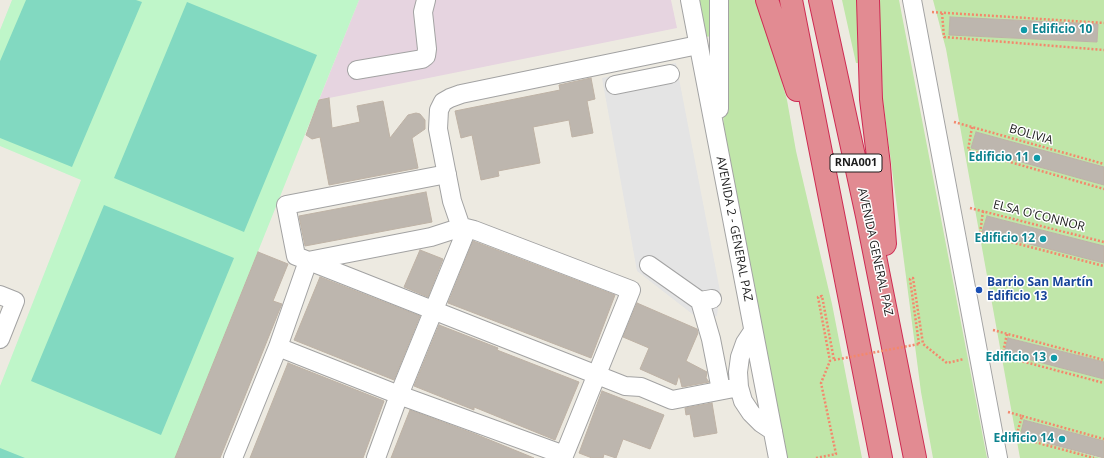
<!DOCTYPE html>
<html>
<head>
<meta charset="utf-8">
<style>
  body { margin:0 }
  canvas { display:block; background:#edeae1 }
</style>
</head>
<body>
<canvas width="1104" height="458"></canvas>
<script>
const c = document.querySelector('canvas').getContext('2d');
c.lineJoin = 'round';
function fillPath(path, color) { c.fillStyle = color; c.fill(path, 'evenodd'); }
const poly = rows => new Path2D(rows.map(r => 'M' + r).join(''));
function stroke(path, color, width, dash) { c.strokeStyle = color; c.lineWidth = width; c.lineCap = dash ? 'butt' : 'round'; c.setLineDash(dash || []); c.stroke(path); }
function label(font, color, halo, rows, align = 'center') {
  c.font = font + ' "Open Sans",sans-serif'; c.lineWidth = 3; c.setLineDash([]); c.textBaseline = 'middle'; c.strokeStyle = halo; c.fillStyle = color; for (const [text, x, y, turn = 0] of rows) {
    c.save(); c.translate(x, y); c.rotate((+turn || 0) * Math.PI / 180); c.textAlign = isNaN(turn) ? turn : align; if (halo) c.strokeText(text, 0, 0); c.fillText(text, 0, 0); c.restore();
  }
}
fillPath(poly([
  [359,0,671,0,677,28,319,100]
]), '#e6d4e0');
fillPath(poly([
  [697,0,713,0,713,36,705,37],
  [726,0,759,0,787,100,796,151,832,304,862,458,783,458,725,153,723,113],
  [842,0,859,0,860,63,856,63],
  [879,0,899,0,987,458,933,458,921,392,883,100],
  [933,0,1104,0,1104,167,976,132,971,148,1104,185,1104,246,987,216,982,232,1104,263,1104,362,1009,338,1005,353,1104,379,1104,441,1025,420,1020,436,1101,458,1020,458,946,49],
  [950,17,1098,24,1097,42,949,35]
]), '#c0e6a9');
fillPath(poly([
  [12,0,359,0,175,458,0,458,0,386,81,180,0,146,0,30]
]), '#bff6c9');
fillPath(poly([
  [26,0,136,0,142,2,72,167,0,138,0,61],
  [187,2,317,55,244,232,114,178],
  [104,205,234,258,161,435,31,381],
  [0,448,25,458,0,458]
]), '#82d9c1');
fillPath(poly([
  [676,63,720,291,717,316,700,320,637,271,602,78]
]), '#e4e4e4');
const building = poly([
  [950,17,1098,24,1097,42,949,35,950,17],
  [591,78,595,99,587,101,593,133,572,137,569,120,533,127,540,163,498,171,499,176,481,180,472,135,461,138,455,111,560,90,559,85,591,78],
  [329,98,332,128,360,122,357,106,383,101,390,138,408,115,416,113,420,114,425,120,425,129,412,138,418,168,329,185,320,137,312,139,306,135,319,100,329,98],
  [976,132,1104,167,1104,185,971,148,976,132],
  [426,192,432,222,305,246,299,216,426,192],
  [987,216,1104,246,1104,263,982,232,987,216],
  [473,241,615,295,591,358,448,303,473,241],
  [420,250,443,259,428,297,404,287,420,250],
  [258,252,288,264,273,301,282,304,279,311,220,458,175,458,258,252],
  [320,277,420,316,394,380,294,340,320,277],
  [637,303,697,329,698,333,686,361,707,372,706,378,709,382,682,387,679,375,676,385,640,369,649,348,623,337,637,303],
  [439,325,498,348,497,350,579,382,555,440,474,407,474,410,414,386,439,325],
  [1008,338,1104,362,1104,379,1004,353,1008,338],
  [288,363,384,401,363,458,250,458,288,363],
  [602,391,664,415,650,449,623,439,616,458,604,454,603,458,592,458,579,453,602,391],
  [712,403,717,433,694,437,690,414,686,415,685,408,712,403],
  [410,410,475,434,534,458,391,458,410,410],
  [1024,420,1104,441,1104,458,1020,436,1024,420]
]);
fillPath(building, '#bdb6ae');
stroke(building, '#beb2a5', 1);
const minor = poly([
  [690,0,778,458],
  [912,0,998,458],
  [357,70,422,59,426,56,427,49,423,12,426,0],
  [615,85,670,74],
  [719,109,719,0],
  [447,174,286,205,296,256,625,386,641,387,672,400,739,387],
  [308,261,431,237,462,227,474,230,631,290,563,458],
  [649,265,700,301,712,299],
  [0,295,15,301,0,339],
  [700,301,711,339,721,390],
  [753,331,745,343,740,357,738,372,739,387,743,401,751,413,761,423,773,431],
  [278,347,399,395,564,455],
  [233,458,278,347,308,261],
  [376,458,399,395,464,236,452,201,438,129,439,110,443,102,450,98,461,94,698,45]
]);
const highway = poly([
  [767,0,797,90],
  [791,0,881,458],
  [820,0,867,216,915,458],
  [868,0,871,99,879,165,885,244]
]);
stroke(minor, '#a3a3a3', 20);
stroke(highway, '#ce2b52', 24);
stroke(poly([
  [932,12,1104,23],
  [942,13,944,37,1104,50],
  [954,122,1104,164],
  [972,127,968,150,1104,189],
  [970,208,1104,242],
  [983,211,980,234,1104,266],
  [993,330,1104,360],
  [1007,334,1002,356,1104,383],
  [919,344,910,279,913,278,923,344,947,363,964,359],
  [1008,412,1022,416,1016,437,1094,458],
  [1022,416,1104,439],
  [816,458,836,454,821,383,830,361,818,297,822,296,834,360]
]), '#f3886c', 2.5, [2, 2]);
stroke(minor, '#fff', 18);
stroke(highway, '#e28b92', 22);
stroke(poly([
  [834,360,919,344]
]), '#f3886c', 2.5, [2, 2]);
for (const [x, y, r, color] of [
  [1024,30,4,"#0f9aa8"],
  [1037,158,4,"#0f9aa8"],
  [1043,239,4,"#0f9aa8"],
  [979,290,4,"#1a4fb4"],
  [1054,358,4,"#0f9aa8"],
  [1062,439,4,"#0f9aa8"]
]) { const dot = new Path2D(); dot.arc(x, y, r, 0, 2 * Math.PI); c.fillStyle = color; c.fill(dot); stroke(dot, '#fff', 1.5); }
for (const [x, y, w] of [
  [856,163,52]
]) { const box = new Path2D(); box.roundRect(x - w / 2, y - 9, w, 18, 3); c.fillStyle = '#fff'; c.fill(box); stroke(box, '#1c1c1c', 1); }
label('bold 11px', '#1c1c1c', null, [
  ["RNA001",856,163]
]);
label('bold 12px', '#0d838f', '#fff', [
  ["Edificio 10",1032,30,"left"],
  ["Edificio 11",1029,158],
  ["Edificio 12",1035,239],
  ["Edificio 13",1046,358],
  ["Edificio 14",1054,439]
], 'right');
label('12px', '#1c1c1c', '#fff', [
  ["BOLIVIA",1031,135,16],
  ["ELSA O'CONNOR",1039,216,14],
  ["AVENIDA 2 - GENERAL PAZ",734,229,79],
  ["AVENIDA GENERAL PAZ",875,252,78]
]);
label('bold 12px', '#164399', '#fff', [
  ["Barrio San Martín",987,283],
  ["Edificio 13",987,297]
], 'left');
</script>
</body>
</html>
